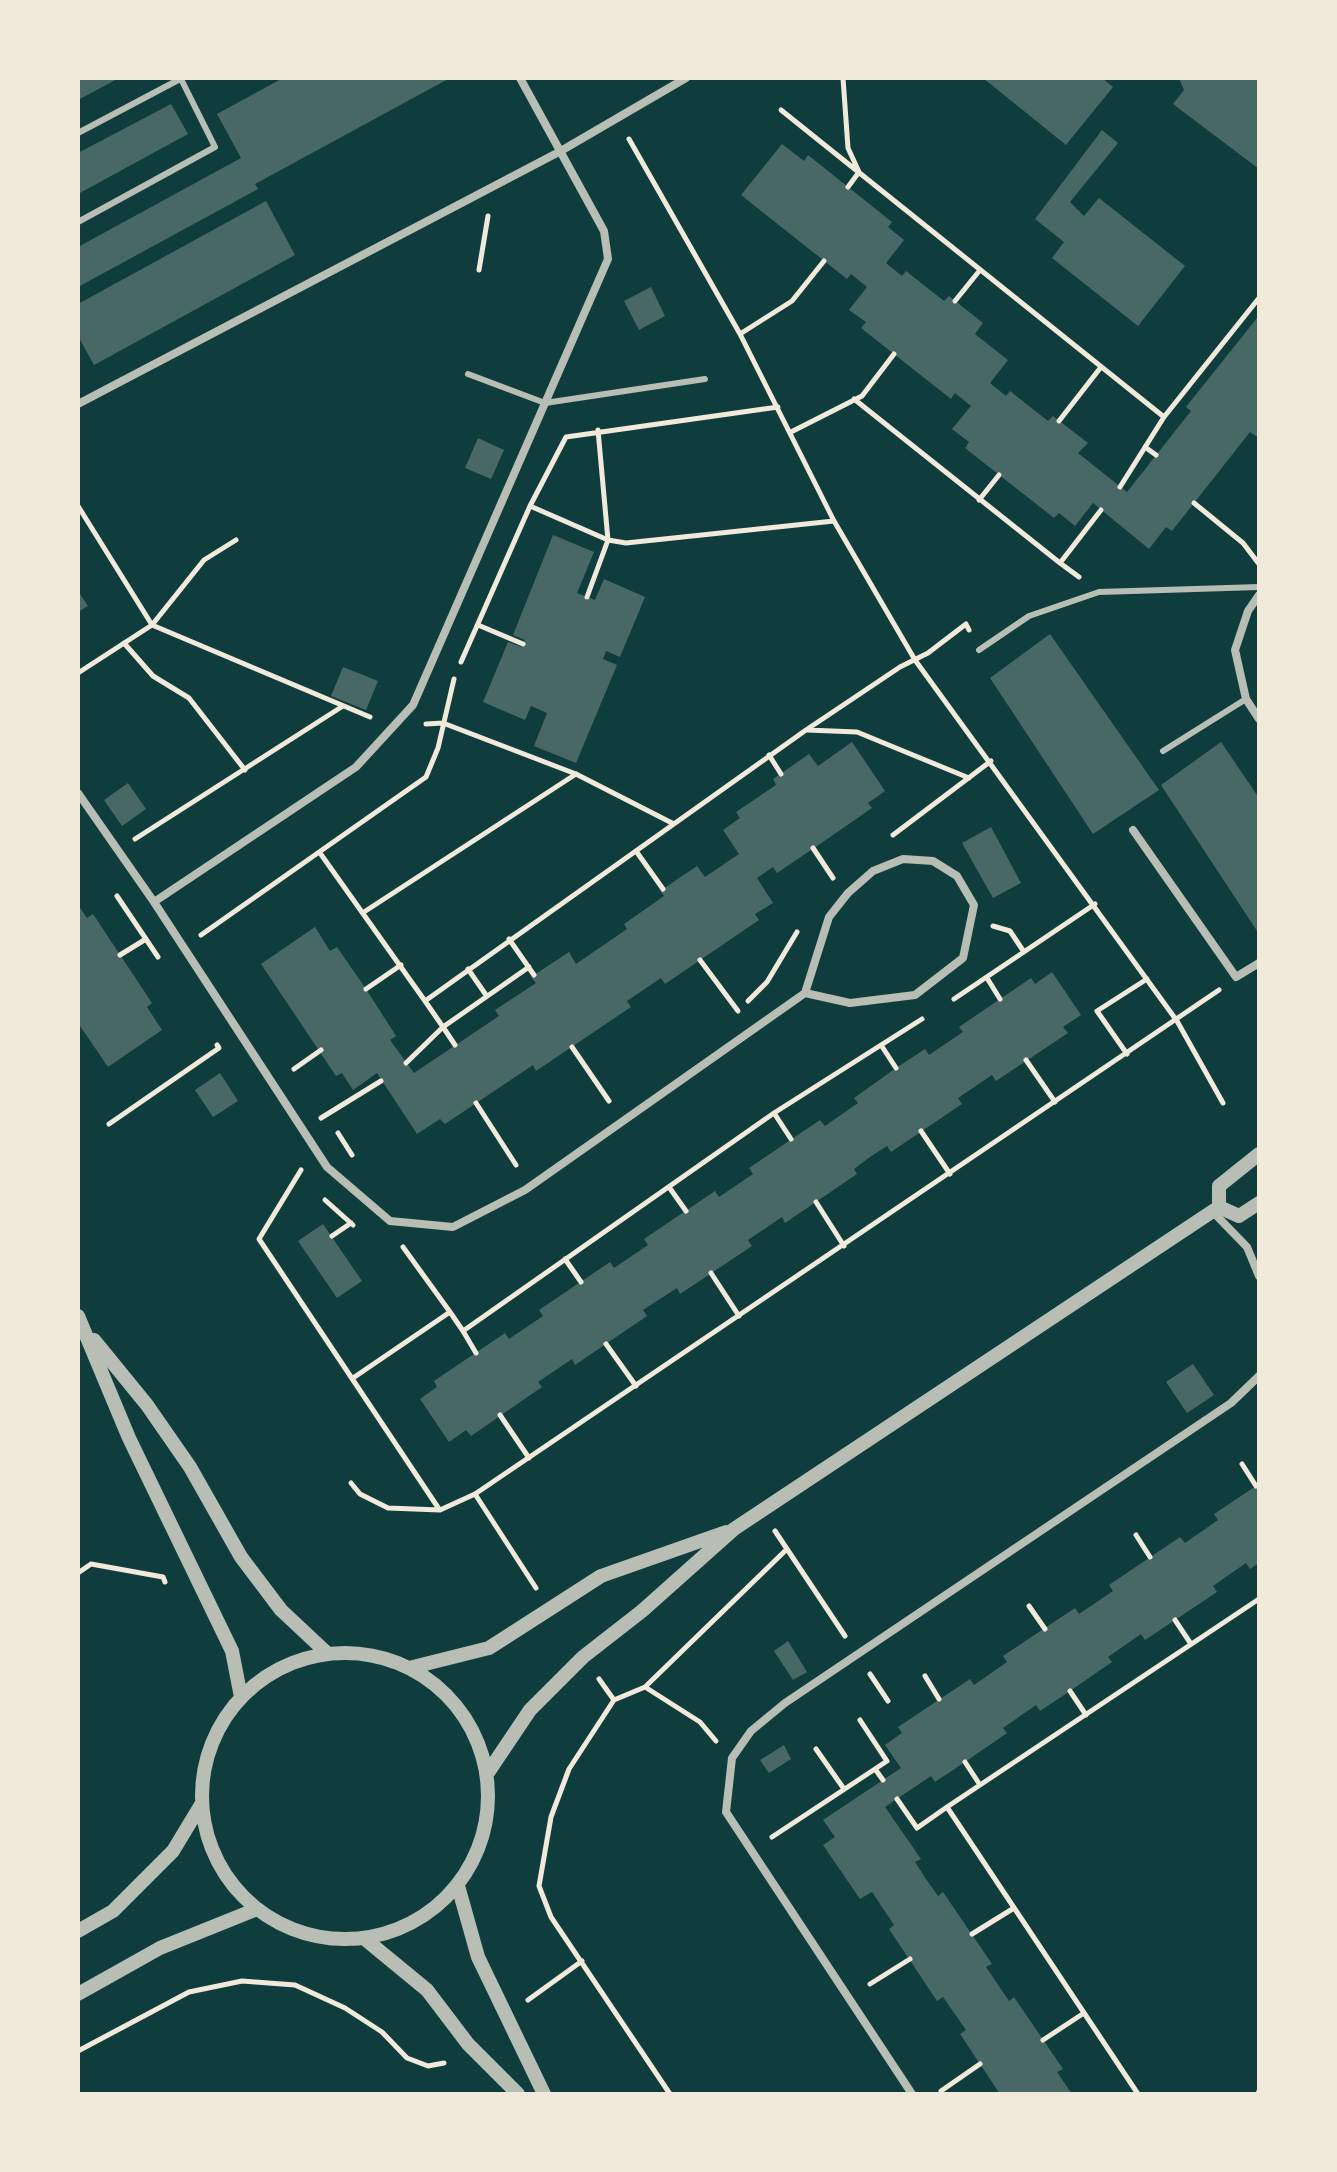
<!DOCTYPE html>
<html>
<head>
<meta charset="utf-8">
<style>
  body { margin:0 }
  #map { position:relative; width:1337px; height:2172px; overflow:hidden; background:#0f3d3e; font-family:"Public Sans",sans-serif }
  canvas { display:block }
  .frame { position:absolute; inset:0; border:80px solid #f1e9da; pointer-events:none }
</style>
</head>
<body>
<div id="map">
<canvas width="1337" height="2172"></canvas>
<div class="frame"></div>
</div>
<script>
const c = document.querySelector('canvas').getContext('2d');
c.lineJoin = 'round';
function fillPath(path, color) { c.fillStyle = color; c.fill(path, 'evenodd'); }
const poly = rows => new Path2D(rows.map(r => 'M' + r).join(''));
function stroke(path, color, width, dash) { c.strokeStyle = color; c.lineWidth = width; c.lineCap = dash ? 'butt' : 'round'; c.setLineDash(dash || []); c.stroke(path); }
fillPath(poly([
  [78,78,119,78,78,100],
  [283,78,450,78,255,184,258,189,78,287,78,247,241,158,217,114],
  [983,78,1102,78,1113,87,1066,145],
  [1179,78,1259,78,1259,169,1173,104,1184,90],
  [171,104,188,134,78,194,78,153],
  [1102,130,1118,143,1070,202,1084,216,1099,198,1185,266,1138,326,1052,258,1064,242,1035,219],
  [782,144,804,161,808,155,892,222,888,227,904,240,886,263,902,276,906,271,944,301,949,296,983,323,975,334,1008,360,990,383,1006,396,1010,391,1048,421,1053,416,1088,443,1078,453,1127,492,1191,411,1186,407,1257,318,1259,438,1250,432,1172,531,1166,527,1149,549,1093,503,1075,526,1059,513,1054,518,965,448,969,442,952,429,971,406,955,393,951,399,861,328,866,322,849,310,867,287,851,274,847,279,741,195],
  [266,201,295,255,94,365,78,336,78,304],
  [651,287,665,316,639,330,624,301],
  [478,438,504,450,491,479,465,468],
  [553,535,594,552,577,593,595,600,604,579,645,597,620,657,606,651,603,659,617,665,576,763,534,746,547,713,531,706,525,720,483,702,508,642,522,647,525,640,513,635],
  [78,591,88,606,78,612],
  [1050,634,1159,790,1093,834,990,678],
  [343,667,378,681,366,710,331,696],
  [852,742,885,791,868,803,872,808,820,844,777,873,773,867,757,878,773,903,755,914,759,920,665,984,661,978,627,1001,631,1007,536,1071,533,1065,445,1124,440,1119,417,1134,377,1073,353,1090,342,1073,336,1076,261,964,315,927,330,951,337,947,366,989,396,1036,390,1040,414,1073,499,1016,495,1010,536,983,531,977,534,975,569,952,576,964,627,929,624,924,664,896,660,891,697,866,705,877,739,854,723,830,740,818,736,812,776,785,773,779,809,754,818,766],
  [1221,742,1259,798,1259,934,1161,785],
  [128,783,146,809,122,826,104,800],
  [991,827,1021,883,993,898,962,843],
  [78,905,87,918,93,914,152,1003,147,1007,162,1030,108,1067,78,1023],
  [1052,972,1081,1015,1063,1027,1068,1033,996,1081,992,1075,958,1098,962,1104,891,1152,887,1146,870,1157,854,1169,857,1174,785,1223,782,1217,748,1240,752,1246,680,1294,677,1288,643,1310,647,1316,575,1365,572,1359,538,1382,542,1387,471,1436,466,1430,449,1442,420,1399,437,1387,434,1381,505,1333,509,1339,543,1316,539,1310,610,1262,614,1268,648,1245,644,1239,715,1191,719,1197,753,1174,749,1168,820,1120,825,1126,858,1103,854,1098,896,1068,925,1049,929,1055,963,1032,959,1027,1031,978,1035,984],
  [220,1073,238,1101,213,1117,195,1090],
  [323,1224,362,1281,337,1298,298,1241],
  [1193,1364,1214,1395,1187,1413,1166,1382],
  [1259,1484,1259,1563,1250,1569,1246,1563,1213,1586,1217,1592,1145,1640,1141,1634,1108,1657,1112,1662,1070,1691,1040,1711,1036,1705,1003,1728,1007,1733,965,1762,935,1782,931,1776,885,1807,921,1859,915,1862,926,1879,938,1896,943,1892,992,1964,986,1967,1009,2001,1014,1997,1063,2069,1057,2072,1072,2094,1000,2094,960,2034,966,2030,943,1997,937,2001,889,1929,894,1925,872,1892,860,1899,823,1845,835,1837,823,1820,901,1768,885,1745,902,1733,898,1727,970,1679,974,1685,1007,1662,1003,1656,1075,1608,1079,1614,1113,1591,1109,1585,1180,1537,1185,1543,1218,1520,1214,1514],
  [788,1641,807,1672,793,1680,774,1651],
  [784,1745,791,1759,769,1773,760,1760]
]), '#486865');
stroke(poly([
  [843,78,848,148,859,172,848,187],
  [781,110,1164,417,1259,298],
  [629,139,740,334,834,521,915,660,1177,1021,1223,1103],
  [479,270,488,216],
  [955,301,980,270],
  [740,334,792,301,824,261],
  [854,399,1060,563],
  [1059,421,1101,367],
  [791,432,862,396,894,354],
  [1145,447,1156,455],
  [1120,487,1164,417],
  [979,500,999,475],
  [1194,503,1243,543,1259,564],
  [78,506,152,625,78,673],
  [530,506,566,437,778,407],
  [236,540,204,560,152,625,370,717],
  [1079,577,1060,563,1101,510],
  [587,597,608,540,598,430],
  [478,625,523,644],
  [124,643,153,676,189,698,245,770],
  [461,662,530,506,608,540,626,543,834,521],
  [426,724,443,723,576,774,672,823],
  [807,730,857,732,969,778],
  [769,755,781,774],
  [893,835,991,761],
  [135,839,343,706],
  [813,848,833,878],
  [636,851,663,889],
  [320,853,425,1001,806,730,900,667,928,653,966,624,969,630],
  [117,896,158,957],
  [364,912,576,774],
  [993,926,1010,931,1024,952],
  [201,935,426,777,438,748,454,679],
  [509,939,534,975],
  [120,955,146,939],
  [700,960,738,1011],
  [468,969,486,995],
  [987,978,1000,999],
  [366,989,401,965],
  [954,999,1095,904],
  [425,1001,443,1027,529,967],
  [748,1001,767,982,797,932],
  [881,1045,896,1068],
  [572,1047,609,1101],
  [1127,1054,1097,1011,1147,979],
  [1026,1060,1055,1102],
  [406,1063,443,1027,455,1045],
  [294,1069,321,1050],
  [476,1103,516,1165],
  [774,1113,791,1139],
  [321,1118,381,1081],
  [109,1124,219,1048,217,1045],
  [921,1131,950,1174],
  [338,1133,352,1155],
  [301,1170,259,1239,439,1509],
  [669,1187,686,1211],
  [325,1200,353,1225],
  [816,1202,844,1246],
  [332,1236,351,1223],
  [403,1247,450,1312],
  [565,1259,581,1282],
  [711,1273,739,1316],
  [463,1331,476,1353],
  [606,1344,636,1386],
  [353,1378,450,1312,463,1331,774,1113,922,1019],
  [500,1415,529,1458],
  [1242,1464,1256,1486],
  [351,1483,360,1494,388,1508,440,1510,475,1494,1219,990],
  [475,1494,536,1588],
  [775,1531,845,1636],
  [1136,1535,1150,1557],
  [78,1573,91,1564,163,1577,165,1582],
  [1029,1606,1045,1629],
  [1175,1620,1191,1644],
  [870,1674,888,1701],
  [925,1676,939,1699],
  [599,1679,614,1700,569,1769,551,1817,539,1886,551,1917,670,2094],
  [645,1687,787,1549],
  [1070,1691,1086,1715],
  [614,1700,645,1687,700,1722,716,1741],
  [860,1720,887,1761,875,1769],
  [816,1749,844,1789],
  [965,1762,980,1785],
  [897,1799,917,1828,947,1807],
  [772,1837,875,1769,883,1780],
  [972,1934,1014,1908],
  [870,1984,910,1959],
  [528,2000,582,1961],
  [1043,2040,1084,2013],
  [78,2051,189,1992,242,1981,295,1985,345,2008,382,2032,407,2058,428,2066,444,2063],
  [941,2091,980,2064],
  [1138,2094,947,1807,1259,1599],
  [1258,2094,1259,2091]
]), '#f1e9da', 5);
stroke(poly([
  [78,133,182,78],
  [78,222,215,147,181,79],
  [468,374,545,403,705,379],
  [979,650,1029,616,1099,592,1259,587],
  [1163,751,1246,699]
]), '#b8beb3', 6);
stroke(poly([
  [520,78,604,231,608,259,413,705,356,767,154,902,327,1167,390,1221,453,1227,525,1190,805,993,829,917,848,893,873,871,903,859,933,861,957,876,974,905,963,958,915,995,850,1003,805,993],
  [78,404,559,152,686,78],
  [1259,595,1248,611,1235,650,1246,699,1259,719],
  [78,793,154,902],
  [1133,830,1236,977,1259,963],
  [1213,1212,1247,1247,1259,1276],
  [912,2094,726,1812,732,1758,751,1731,785,1703,1231,1403,1259,1376]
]), '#b8beb3', 8);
stroke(poly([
  [1219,1207,1219,1186,1259,1154],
  [1219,1207,1239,1216,1259,1203],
  [78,1316,129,1438,232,1651,241,1697],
  [94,1340,147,1405,190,1467,241,1557,281,1610,328,1654],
  '202 1796a143 143 0 1 1 286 0a143 143 0 1 1-286 0Z',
  [409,1668,489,1648,601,1576,726,1532],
  [487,1774,530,1710,583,1657,642,1611,734,1529,1219,1207],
  [458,1886,478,1957,544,2094],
  [78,1931,113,1911,173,1851,202,1803],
  [365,1939,427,1990,468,2044,518,2094],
  [78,1994,160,1948,257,1909]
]), '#b8beb3', 14);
</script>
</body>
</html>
